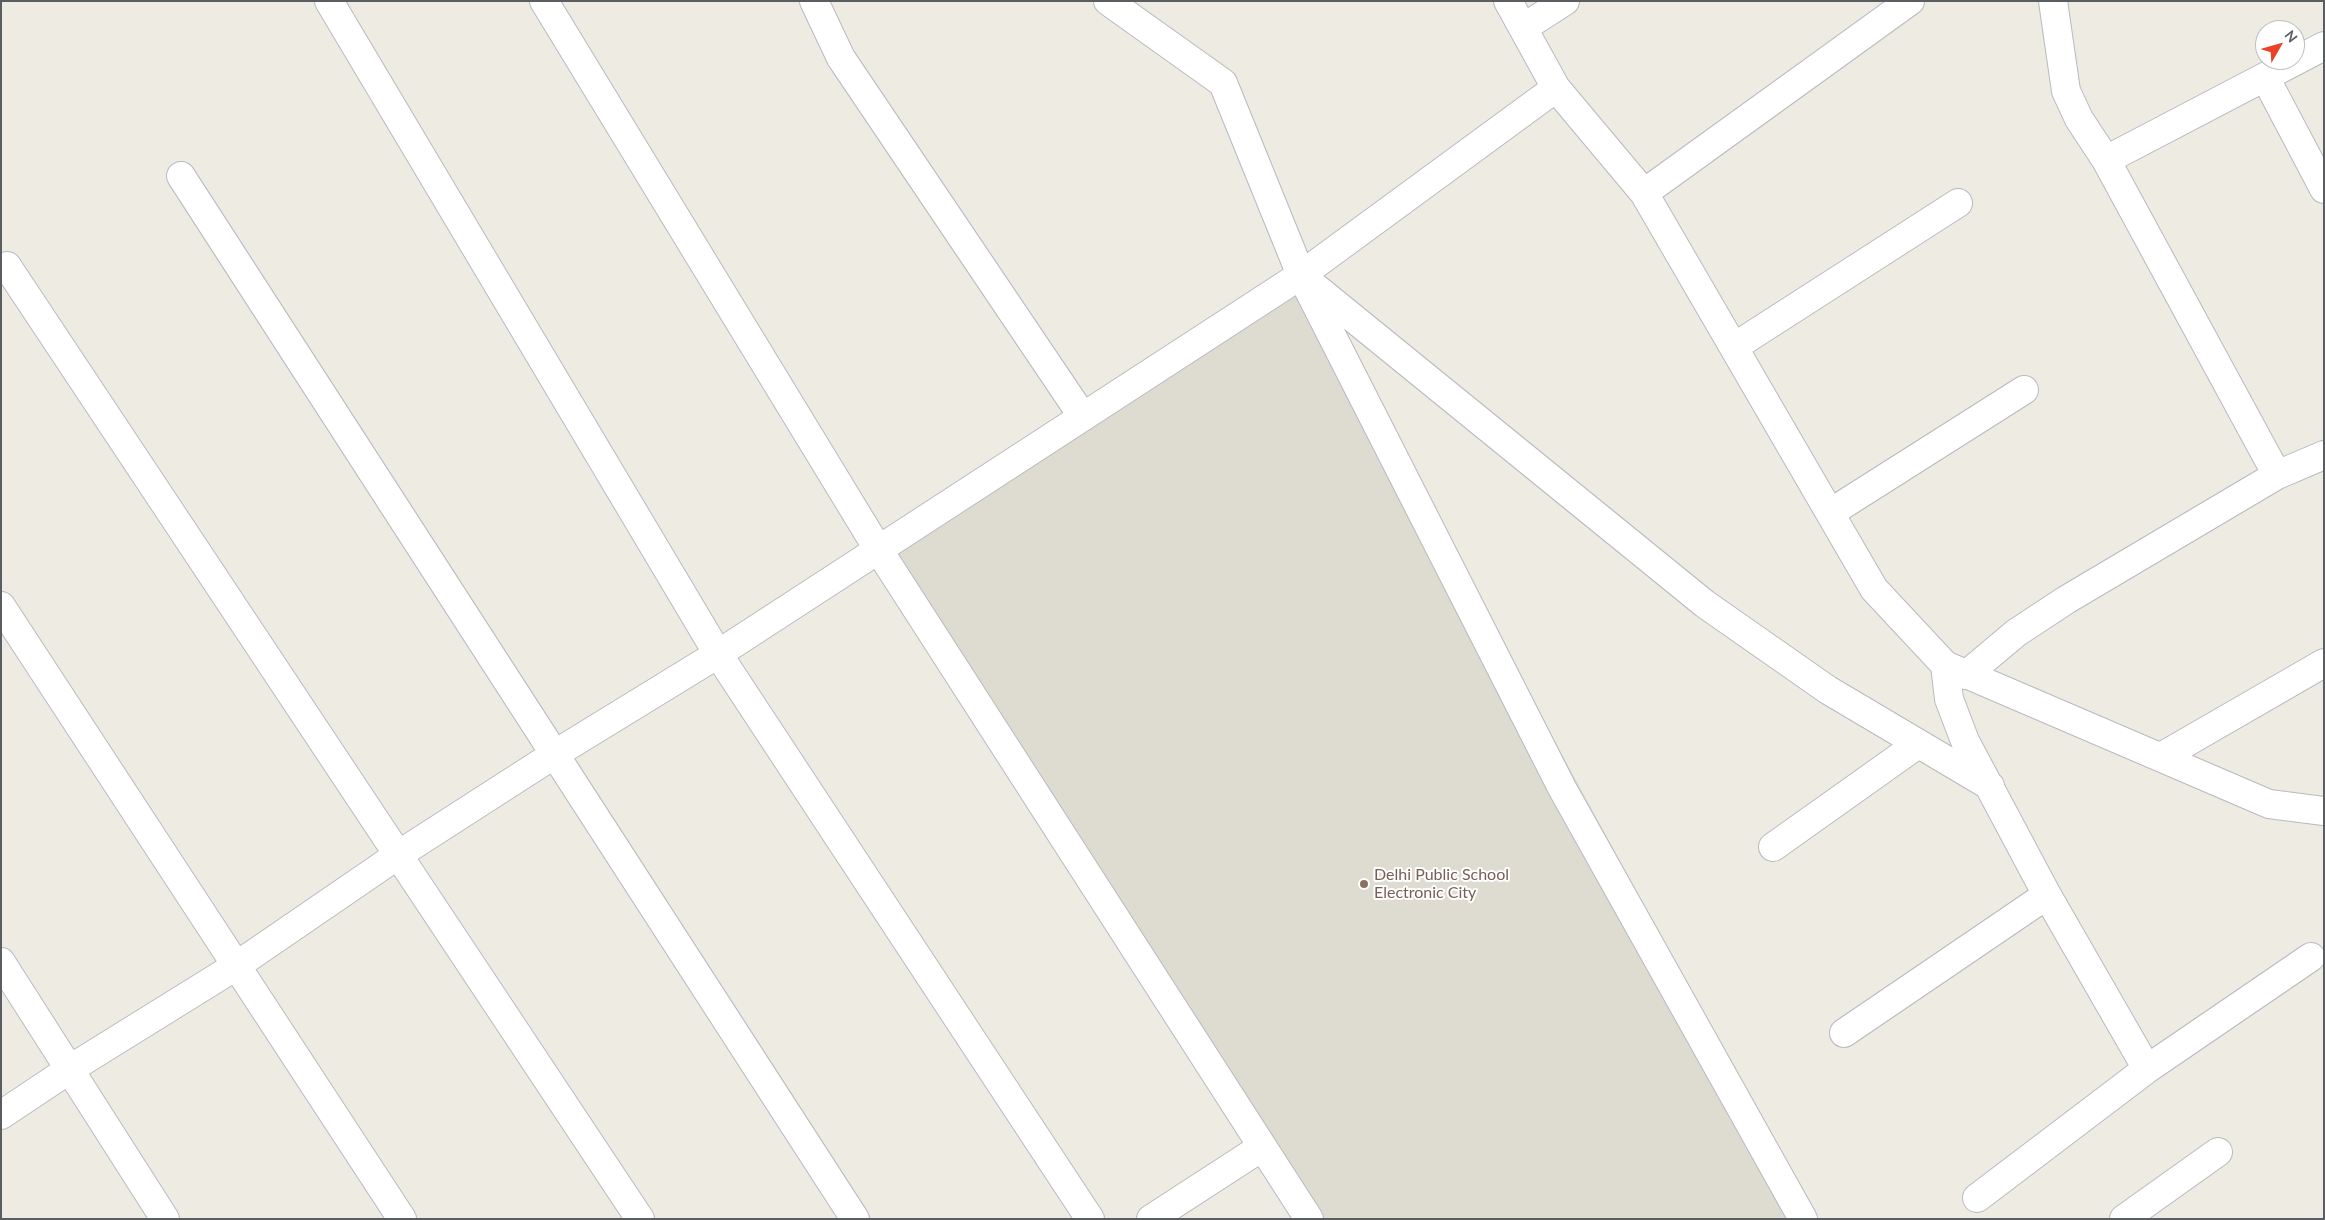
<!DOCTYPE html>
<html>
<head>
<meta charset="utf-8">
<style>
  body { margin:0 }
  #map { position:relative; width:2325px; height:1220px; overflow:hidden; background:#eeebe2; font-family:Lato,sans-serif }
  canvas { display:block }
  .frame { position:absolute; inset:0; border:2px solid #5a5e63; pointer-events:none }
  .north { position:absolute; left:2255px; top:20px; width:50px; height:50px; box-sizing:border-box; background:#fff; border:1px solid #bdbfc1; border-radius:50%; rotate:52deg; font-size:14px; font-weight:700; line-height:20px; text-align:center; color:#5a5e63 }
  .north::after { content:''; display:block; margin:auto; width:18px; height:22px; background:#ed4028; clip-path:polygon(50% 0,100% 100%,50% 72%,0 100%) }
</style>
</head>
<body>
<div id="map">
<canvas width="2325" height="1220"></canvas>
<div class="frame"></div>
<div class="north">N</div>
</div>
<script>
const c = document.querySelector('canvas').getContext('2d');
c.lineJoin = 'round';
function fillPath(path, color) { c.fillStyle = color; c.fill(path, 'evenodd'); }
const poly = rows => new Path2D(rows.map(r => 'M' + r).join(''));
function stroke(path, color, width, dash) { c.strokeStyle = color; c.lineWidth = width; c.lineCap = dash ? 'butt' : 'round'; c.setLineDash(dash || []); c.stroke(path); }
function label(font, color, halo, rows, align = 'center') {
  c.font = font + ' Lato,sans-serif'; c.lineWidth = 4; c.setLineDash([]); c.textBaseline = 'middle'; c.strokeStyle = halo; c.fillStyle = color; for (const [text, x, y, turn = 0] of rows) {
    c.save(); c.translate(x, y); c.rotate((+turn || 0) * Math.PI / 180); c.textAlign = isNaN(turn) ? turn : align; if (halo) c.strokeText(text, 0, 0); c.fillText(text, 0, 0); c.restore();
  }
}
fillPath(poly([
  [1301,275,1815,1219,1311,1219,878,550]
]), '#dedbd0');
const street = poly([
  [329,1,718,654,1090,1219],
  [544,1,878,549,1309,1219],
  [814,1,841,58,1083,417],
  [1108,1,1223,83,1301,275,1562,788,1803,1219],
  [1508,1,1556,88,1644,193,1874,589,1945,665,2269,804,2324,811],
  [2053,1,2066,91,2079,119,2106,160,2277,475],
  [1523,28,1565,1],
  [2265,77,2324,189],
  [2106,160,2324,46],
  [181,176,855,1219],
  [1644,193,1910,1],
  [1,270,7,266,640,1219],
  [1310,283,1705,604,1828,690,1990,786],
  [1734,347,1958,203],
  [1830,513,2024,390],
  [1,606,402,1219],
  [1945,665,1949,699,1965,741,2047,895,2147,1069],
  [1966,675,2016,633,2066,600,2277,475,2324,455],
  [2161,757,2324,663],
  [1773,847,1918,744],
  [1,962,165,1219],
  [1844,1033,2047,895],
  [1,1115,70,1069,236,966,398,855,555,754,718,654,1301,275,1556,88],
  [1977,1198,2147,1069,2311,957],
  [1151,1219,1262,1147],
  [2124,1219,2218,1152]
]);
stroke(street, '#b7babf', 30);
stroke(street, '#fff', 28);
for (const [x, y, r, color] of [
  [1364,884,5,"#8d6e63"]
]) { const dot = new Path2D(); dot.arc(x, y, r, 0, 2 * Math.PI); c.fillStyle = color; c.fill(dot); stroke(dot, '#fff', 2); }
label('16px', '#785e54', '#fff', [
  ["Delhi Public School",1374,875],
  ["Electronic City",1374,893]
], 'left');
</script>
</body>
</html>
